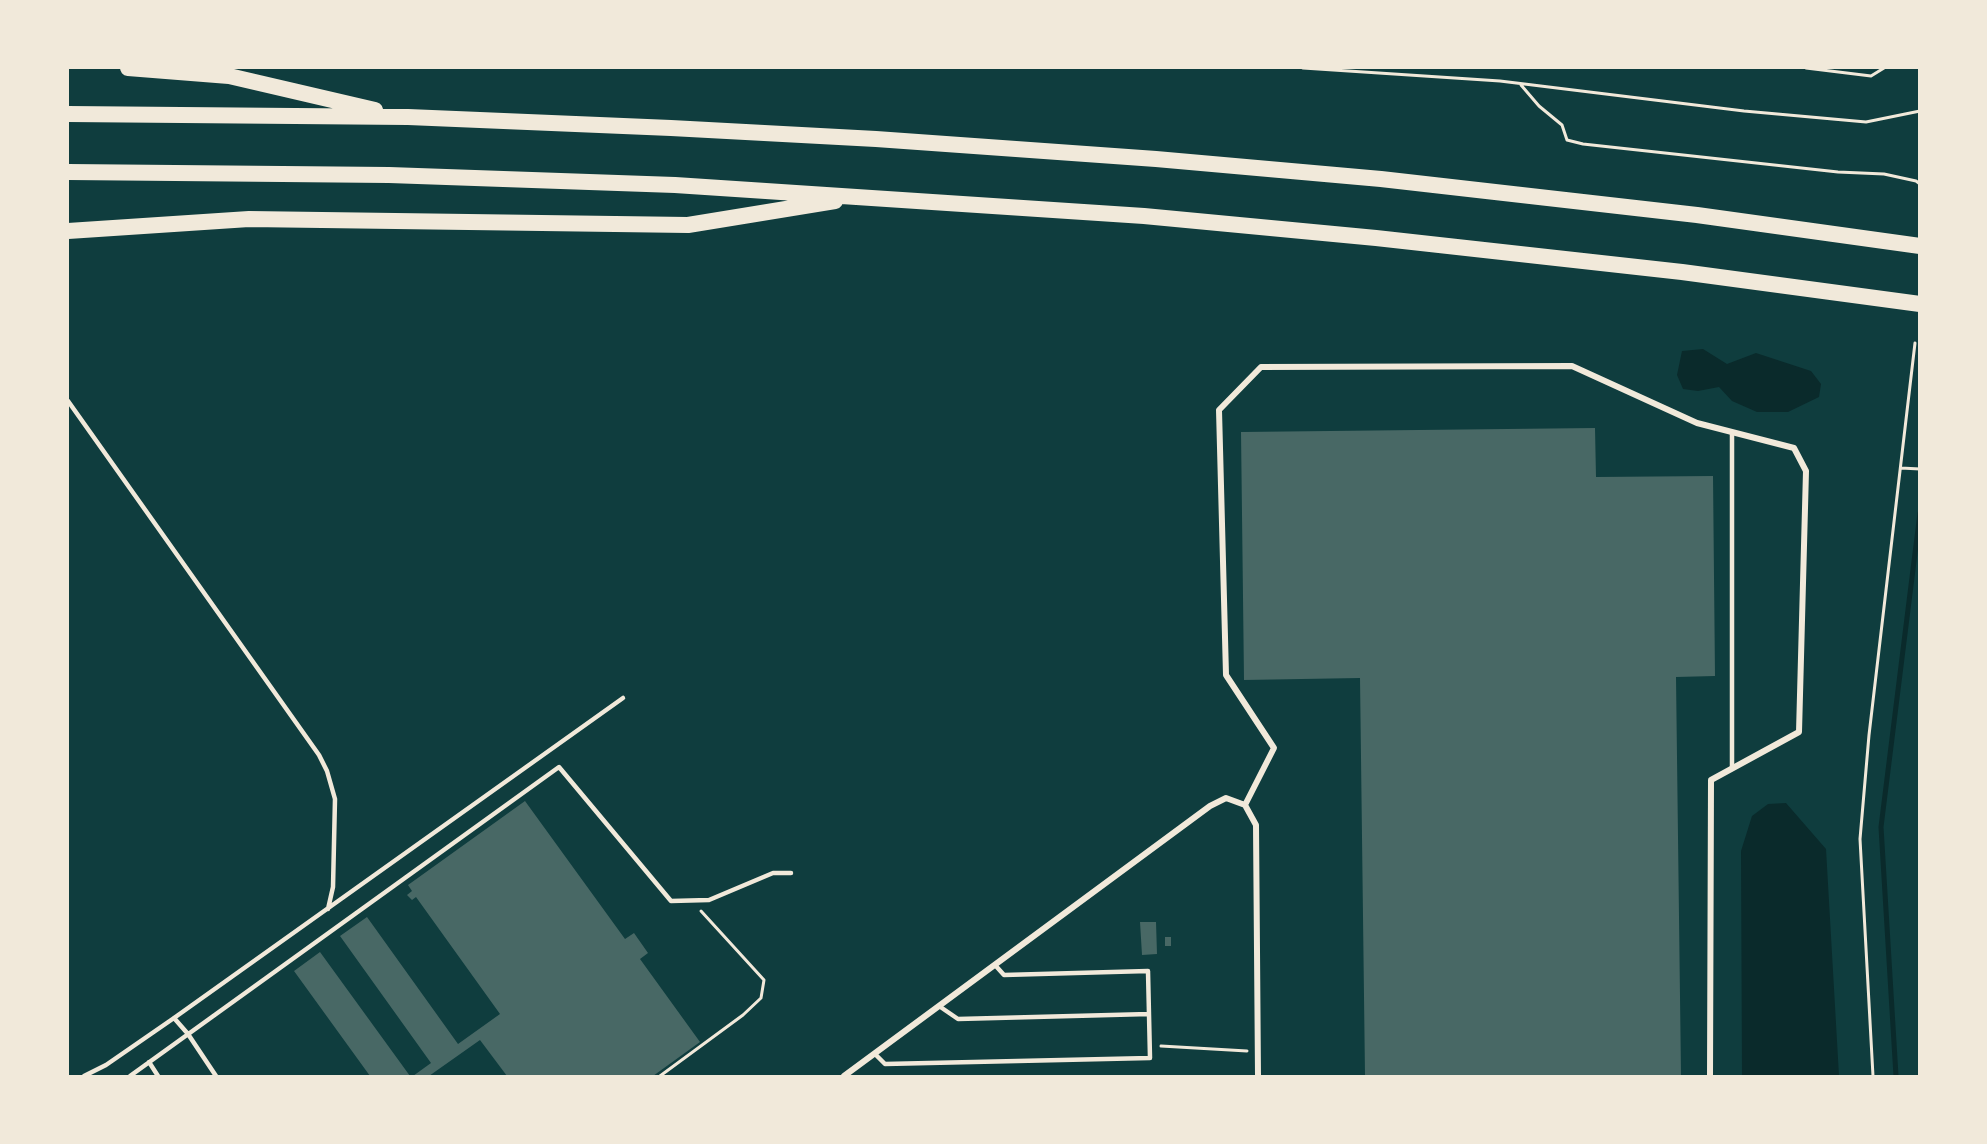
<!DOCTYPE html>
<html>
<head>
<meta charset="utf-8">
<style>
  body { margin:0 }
  #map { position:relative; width:1987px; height:1144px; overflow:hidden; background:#0f3d3e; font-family:Overpass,sans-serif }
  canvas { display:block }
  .frame { position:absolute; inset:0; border:69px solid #f1e9da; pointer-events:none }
</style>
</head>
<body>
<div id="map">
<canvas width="1987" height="1144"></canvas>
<div class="frame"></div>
</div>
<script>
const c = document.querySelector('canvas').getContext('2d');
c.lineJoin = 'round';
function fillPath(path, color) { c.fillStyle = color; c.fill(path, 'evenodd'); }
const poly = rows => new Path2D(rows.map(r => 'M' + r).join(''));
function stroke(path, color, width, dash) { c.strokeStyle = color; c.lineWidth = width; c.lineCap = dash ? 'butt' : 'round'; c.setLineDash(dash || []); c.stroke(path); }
fillPath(poly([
  [1703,349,1727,364,1756,353,1811,371,1821,384,1819,397,1788,412,1757,412,1732,401,1719,387,1698,391,1683,389,1677,375,1682,351],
  [1786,803,1826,849,1839,1076,1742,1076,1741,851,1752,816,1768,804]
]), '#0a2a2b');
stroke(poly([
  [1896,1076,1881,827,1920,513]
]), '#0a2a2b', 5);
fillPath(poly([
  [1595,428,1596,477,1713,476,1715,676,1676,677,1681,1076,1365,1076,1360,678,1244,680,1241,432],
  [525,801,625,939,634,933,648,953,640,959,700,1042,653,1076,507,1076,480,1040,429,1076,413,1076,431,1063,340,936,367,917,458,1044,500,1014,416,897,412,900,407,895,412,891,408,885],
  [1140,922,1156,922,1157,954,1142,955],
  [1165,937,1171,937,1171,946,1165,946],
  [320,952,410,1076,370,1076,294,971]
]), '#486865');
stroke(poly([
  [1303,68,1500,81,1744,111,1866,122,1920,111],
  [1806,68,1871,76,1884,68],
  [1521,85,1539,106,1562,125,1567,140,1583,144,1838,172,1884,174,1916,181,1920,184],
  [1901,468,1920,469],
  [1161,1046,1247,1051],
  [660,1076,743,1015,761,998,764,980,701,911],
  [1873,1076,1860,839,1869,735,1915,343]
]), '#f1e9da', 3);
stroke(poly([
  [68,401,319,755,327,771,335,799,333,887,328,909],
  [1732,432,1732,769],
  [939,1006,958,1019,1149,1014],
  [174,1018,188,1034,216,1076],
  [875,1054,885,1064,1150,1058,1148,971,1004,975,995,965],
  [149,1062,158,1076],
  [84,1076,106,1065,174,1018,623,698],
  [130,1076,559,767,671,901,709,900,773,873,791,873]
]), '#f1e9da', 4.5);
stroke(poly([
  [1245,805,1274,748,1226,675,1219,410,1261,367,1572,366,1697,423,1794,448,1806,471,1799,732,1711,780,1710,1076],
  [844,1076,1210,806,1226,798,1245,805,1256,825,1258,1076]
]), '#f1e9da', 6);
stroke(poly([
  [128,68,229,76,375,110],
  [68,114,408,117,671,128,876,139,1156,159,1381,179,1697,215,1920,246],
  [68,172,389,175,675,185,1144,216,1376,238,1682,272,1920,304],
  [68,231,249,219,688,225,835,201]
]), '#f1e9da', 16);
</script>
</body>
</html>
